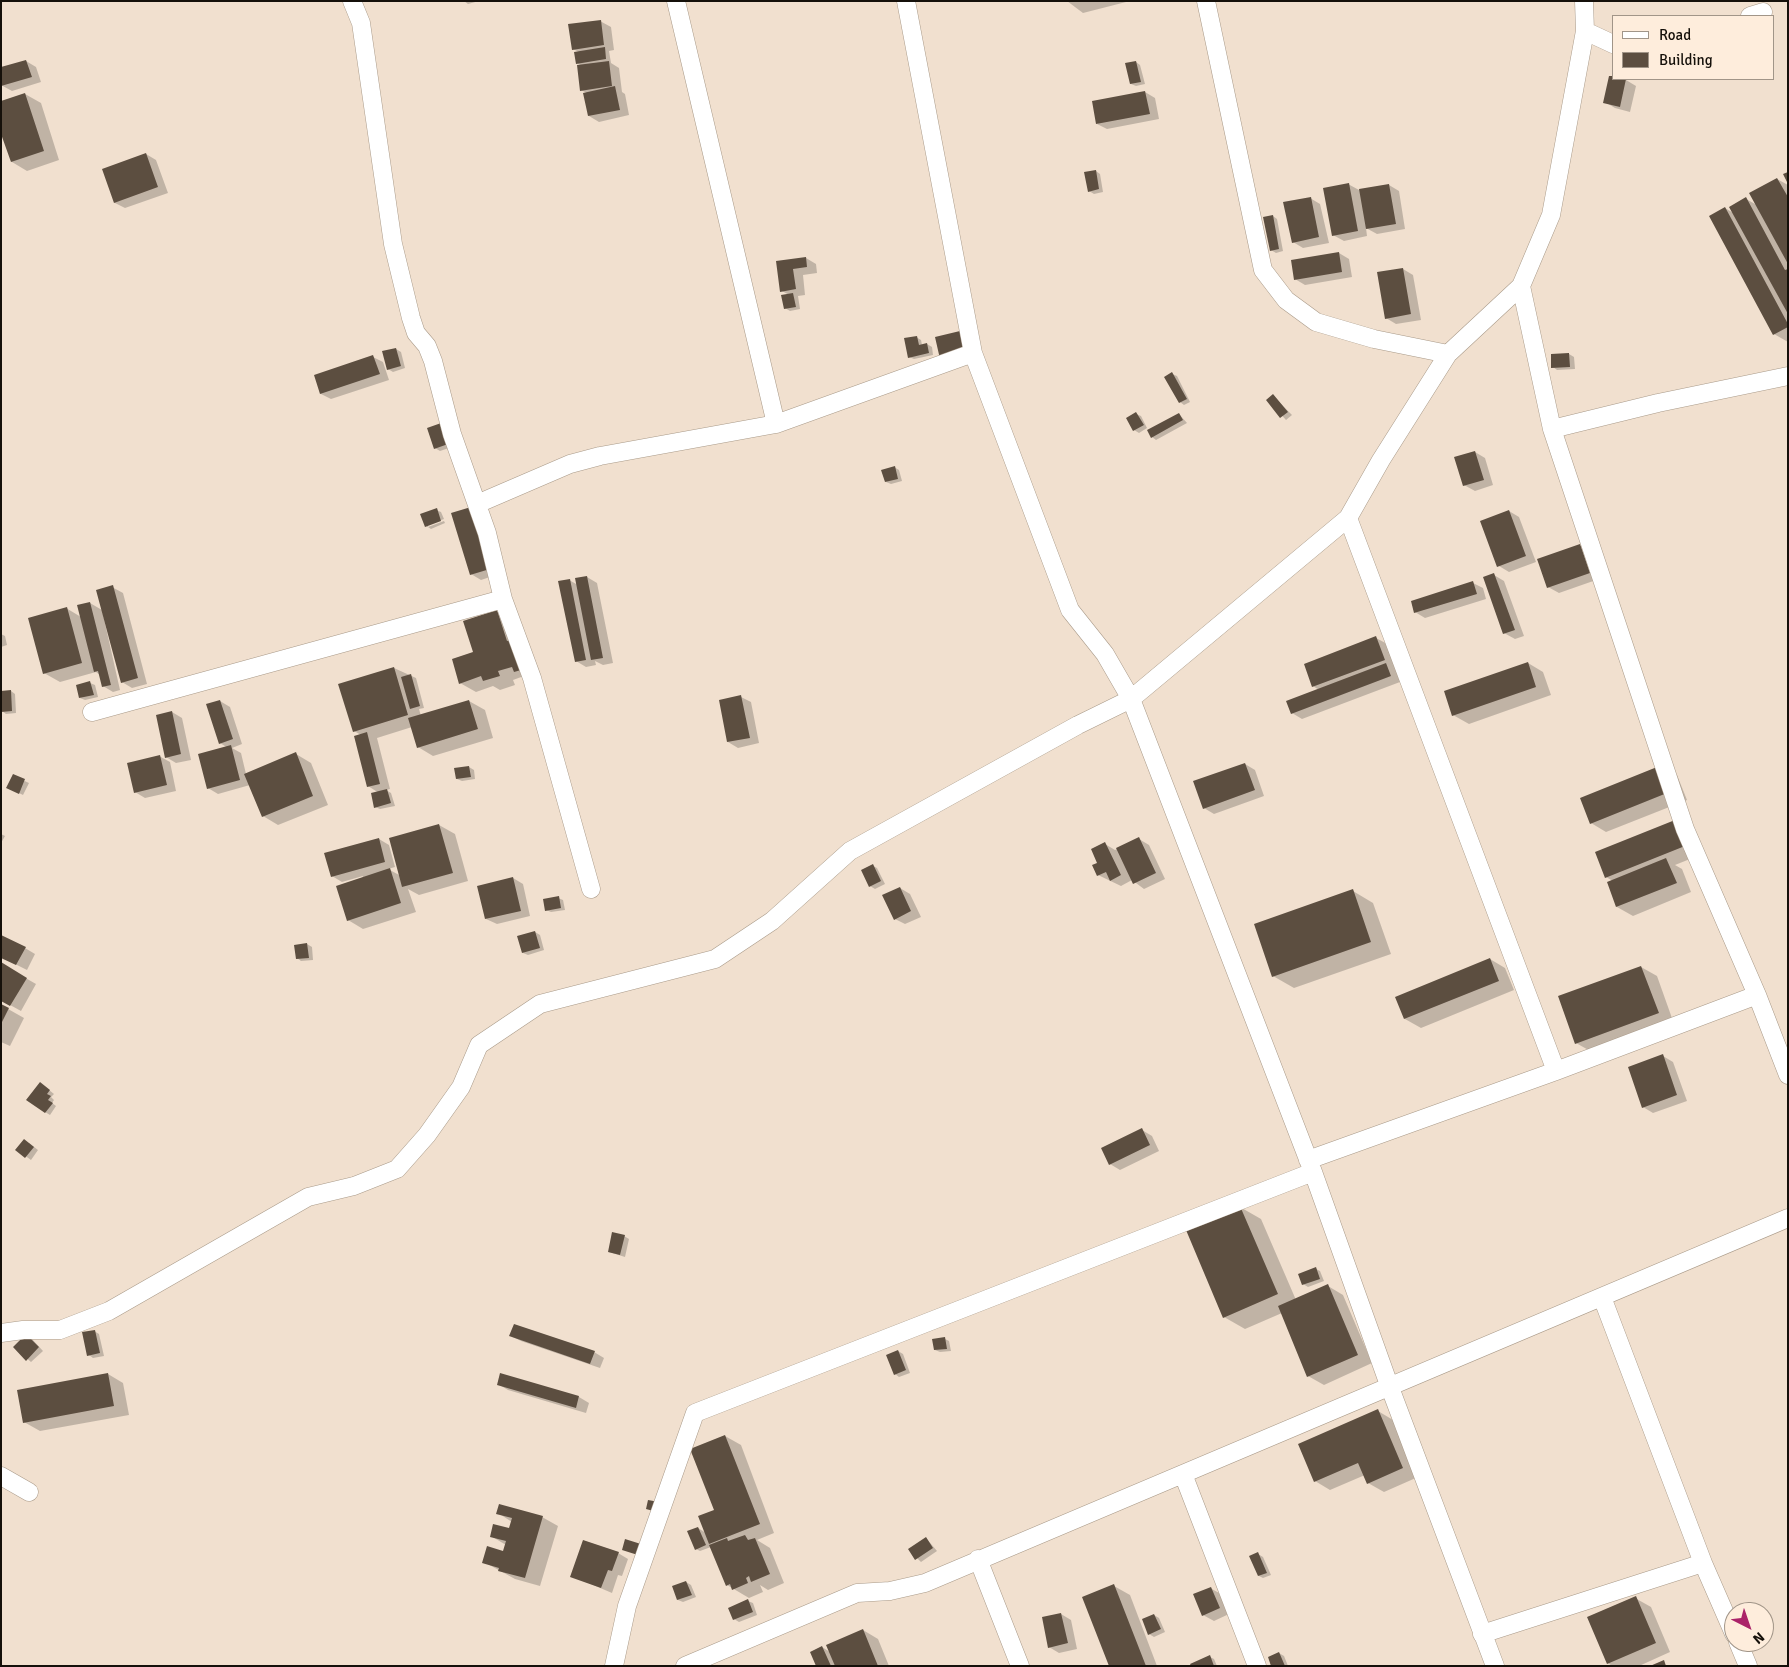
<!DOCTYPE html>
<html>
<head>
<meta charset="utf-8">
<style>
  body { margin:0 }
  #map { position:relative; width:1789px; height:1667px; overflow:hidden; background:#f1e0cf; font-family:Signika,sans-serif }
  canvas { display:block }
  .frame { position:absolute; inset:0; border:2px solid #15100a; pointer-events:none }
  .legend { position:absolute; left:1612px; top:15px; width:162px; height:65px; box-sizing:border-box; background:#feeddc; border:1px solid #a19588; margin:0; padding:6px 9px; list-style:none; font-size:15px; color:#15100a }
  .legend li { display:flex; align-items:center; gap:10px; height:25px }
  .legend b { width:25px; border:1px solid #a19588 }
  .north { position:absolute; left:1724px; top:1602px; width:50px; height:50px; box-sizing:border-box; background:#feeddc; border:1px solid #a19588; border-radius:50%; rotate:139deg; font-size:14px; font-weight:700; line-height:20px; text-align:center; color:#15100a }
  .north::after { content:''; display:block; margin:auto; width:18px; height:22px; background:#ab2369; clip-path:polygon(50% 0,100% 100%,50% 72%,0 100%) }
</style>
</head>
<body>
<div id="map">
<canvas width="1789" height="1667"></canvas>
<div class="frame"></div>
<ul class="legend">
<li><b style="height:6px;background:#fff"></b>Road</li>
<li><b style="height:14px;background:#5c4e40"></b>Building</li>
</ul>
<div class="north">N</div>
</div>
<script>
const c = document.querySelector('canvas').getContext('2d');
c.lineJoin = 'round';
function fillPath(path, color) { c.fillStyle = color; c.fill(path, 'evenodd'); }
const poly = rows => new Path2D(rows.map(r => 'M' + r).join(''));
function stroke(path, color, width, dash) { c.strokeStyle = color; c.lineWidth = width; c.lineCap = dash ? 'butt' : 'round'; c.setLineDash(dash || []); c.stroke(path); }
fillPath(poly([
  [464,1,479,1,468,4],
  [1067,1,1130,1,1083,13],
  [600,21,611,27,614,50,609,51,611,63,619,68,622,92,625,94,629,115,599,122,589,116,587,93,581,90,582,66,577,63,579,52,573,49],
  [26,61,36,67,41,82,12,91,1,85],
  [1136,62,1140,65,1145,84,1136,86,1131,84],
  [1613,79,1626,80,1636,86,1630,112,1615,108,1605,102],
  [1145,92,1155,98,1159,119,1107,129,1097,124],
  [25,94,41,103,59,160,27,171,12,162],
  [146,154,156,160,168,193,125,208,115,203,104,170],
  [1096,171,1100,174,1103,192,1094,194,1089,191],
  [1777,179,1788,185,1788,342,1774,334,1725,208,1735,214,1746,199,1757,205],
  [1348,184,1359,190,1389,185,1399,191,1405,229,1377,234,1366,228,1367,236,1344,241,1333,235],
  [1310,198,1320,204,1329,243,1303,248,1293,242],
  [1273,216,1277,219,1283,251,1276,253,1271,250],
  [1339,253,1349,259,1352,277,1305,285,1295,279],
  [806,258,816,264,817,273,803,275,805,295,798,296,800,309,790,311,785,308,789,295,782,291,777,262],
  [1403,269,1413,275,1421,320,1396,324,1386,318],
  [916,337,921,340,922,345,927,344,932,347,933,355,914,359,909,357],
  [396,349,401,352,405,368,393,372,388,369],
  [1569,354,1574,357,1575,369,1557,370,1553,367,1552,355],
  [373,357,383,362,389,380,331,399,321,394,316,376],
  [1172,374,1177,376,1190,402,1184,405,1180,402],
  [1273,396,1292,415,1286,420,1268,400],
  [1136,414,1141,416,1147,428,1139,433,1134,430],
  [1179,414,1187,423,1156,440,1152,437],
  [429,428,455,446,440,451,435,448],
  [1475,452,1485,458,1493,485,1475,491,1464,485],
  [894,467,899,470,902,481,891,484,886,482],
  [436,510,441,512,444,519,428,525,428,527,426,526],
  [1509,511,1519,517,1536,562,1509,572,1499,566],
  [452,514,499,574,481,580,471,574],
  [444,521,445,523,431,529,428,527],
  [1579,545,1589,551,1599,579,1559,593,1548,587],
  [1494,575,1504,581,1524,636,1515,639,1504,633],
  [587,577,597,583,613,663,603,665,595,661,596,665,586,667,576,661,569,580,578,585],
  [1473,583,1483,588,1486,599,1425,618,1415,612],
  [112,587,123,593,147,684,132,688,122,682],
  [90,603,102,610,120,690,113,692,103,686,100,675,96,672,60,682,44,673,66,608,81,617],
  [497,612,512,620,524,676,513,680,515,685,500,690,493,686,476,692,460,683],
  [1,634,5,636,7,645,1,647],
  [1376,638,1391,646,1400,669,1396,670,1400,682,1302,719,1292,713,1319,690,1313,686,1305,664],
  [1528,663,1543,672,1551,695,1469,724,1453,715],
  [394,668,416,678,424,708,419,709,421,716,469,701,485,710,493,738,433,756,418,747,412,727,377,738,390,789,386,790,391,793,395,806,380,809,375,807,379,793,368,786,361,735,354,731],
  [90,683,95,685,98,697,85,700,80,698],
  [11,691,15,694,16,713,6,714,2,711],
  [741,697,751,702,759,743,738,748,728,742],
  [220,701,230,707,242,744,232,748,241,753,246,774,296,754,311,763,328,805,278,825,263,816,250,785,218,794,208,788,228,748,220,743],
  [172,712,182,718,191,760,176,763,166,757],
  [159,756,170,762,176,791,145,798,135,792],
  [1245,764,1255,770,1264,796,1214,814,1204,808],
  [1662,766,1677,775,1687,800,1606,832,1591,823],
  [469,767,474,770,475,779,462,781,457,779,456,769],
  [14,776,29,783,23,795,13,790],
  [1675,822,1700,855,1675,865,1682,869,1691,892,1633,916,1617,907,1608,883,1613,881,1606,877],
  [439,825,455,834,468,881,419,895,408,889,416,912,363,929,348,920,363,876,342,882,332,876,379,839,389,845,395,867,388,869,401,876],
  [1,834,5,836,1,843],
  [1139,839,1149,845,1165,879,1144,889,1132,880,1121,886,1098,875,1105,844,1115,850],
  [873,866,877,868,885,884,875,889,870,886],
  [513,878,523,884,530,916,497,924,486,919],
  [900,888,910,894,921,917,905,924,895,919],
  [1353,891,1373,903,1391,954,1294,988,1273,976],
  [558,898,563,900,565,910,551,912,546,910],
  [535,932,540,935,544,950,528,955,523,953],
  [307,944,312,947,313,960,301,961,297,958],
  [25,948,35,954,27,970,1,957],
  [1490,959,1505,968,1514,990,1421,1028,1405,1019,1397,997],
  [1,964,36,984,21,1011,1,1000],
  [1641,967,1657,976,1673,1021,1592,1052,1576,1043],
  [1,1005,24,1018,10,1046,1,1042],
  [1663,1056,1673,1062,1687,1101,1653,1113,1643,1107],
  [44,1086,54,1094,51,1097,54,1100,52,1103,56,1106,50,1115,45,1112],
  [1142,1130,1152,1136,1159,1151,1120,1170,1110,1164],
  [29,1143,38,1150,31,1160,17,1150],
  [1240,1207,1261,1219,1296,1300,1328,1286,1343,1295,1372,1363,1324,1385,1308,1376,1282,1313,1245,1329,1224,1317],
  [624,1236,629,1239,625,1257,609,1252],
  [1316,1269,1320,1271,1324,1281,1308,1287,1303,1284],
  [94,1331,99,1334,104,1356,93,1358,89,1355],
  [511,1336,594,1352,604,1358,600,1368,521,1341],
  [31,1338,43,1351,31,1362,14,1347],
  [945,1339,949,1341,951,1351,940,1352,935,1350],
  [898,1351,903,1354,910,1373,899,1377,895,1374],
  [108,1374,123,1383,129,1415,40,1431,24,1422],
  [501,1374,579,1397,589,1403,586,1413,508,1390,498,1384],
  [1378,1411,1393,1420,1418,1477,1384,1492,1368,1483,1365,1475,1330,1490,1315,1481],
  [725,1436,741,1445,774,1533,757,1540,770,1548,784,1583,768,1590,760,1585,763,1592,749,1598,727,1585,711,1547,700,1551,696,1549,698,1528,706,1533,715,1511],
  [498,1513,542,1517,558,1526,540,1586,515,1579,484,1562,504,1552,506,1545,491,1536,510,1530,512,1522],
  [926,1538,937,1551,921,1562,909,1550],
  [618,1553,628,1559,622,1576,618,1575,612,1593,572,1576],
  [1258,1554,1263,1557,1271,1575,1263,1578,1259,1576],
  [686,1582,691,1585,696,1597,683,1602,678,1600,673,1587],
  [1114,1586,1130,1595,1157,1666,1111,1666],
  [1210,1588,1221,1594,1229,1614,1214,1621,1203,1615],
  [1635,1598,1651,1607,1670,1652,1639,1666,1612,1666,1608,1663],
  [748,1601,753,1603,757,1615,739,1622,734,1619],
  [1061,1614,1071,1620,1077,1649,1059,1653,1049,1647],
  [1154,1615,1159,1618,1165,1632,1154,1637,1149,1634],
  [863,1630,878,1639,889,1666,817,1666,822,1647,830,1652],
  [1279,1653,1284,1656,1288,1666,1273,1666],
  [1210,1657,1214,1659,1217,1666,1192,1666]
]), '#0003');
fillPath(poly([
  [601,20,604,45,572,50,568,24],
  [605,47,606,59,576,64,574,52],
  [26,60,32,77,1,86,1,67],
  [609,61,612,86,580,91,577,65],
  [1136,61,1141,82,1130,84,1125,63],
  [1609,76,1613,76,1613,79,1626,79,1620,107,1603,103],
  [615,86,620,110,588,116,583,93],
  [1145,91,1150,114,1096,124,1092,101],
  [25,93,44,151,11,162,1,134,1,101],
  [146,153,158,187,114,203,102,169],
  [1096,170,1099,189,1088,192,1084,172],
  [1788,172,1788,184,1783,174],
  [1777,178,1788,197,1788,264,1749,193],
  [1349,183,1358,231,1332,236,1323,188],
  [1389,184,1396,224,1366,229,1359,189],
  [1311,197,1319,237,1292,243,1283,202],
  [1746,197,1785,270,1788,269,1788,314,1729,207],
  [1725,207,1788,324,1788,327,1773,335,1709,216],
  [1273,215,1279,249,1270,251,1263,217],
  [1339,252,1342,272,1294,280,1291,260],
  [806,257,807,267,793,269,796,289,780,292,776,261],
  [1403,268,1411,314,1385,319,1377,272],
  [793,293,796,307,784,309,781,295],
  [960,331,965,353,940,359,935,337],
  [917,336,919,345,927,343,929,353,908,358,904,338],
  [396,348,401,366,387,370,382,351],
  [1569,353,1570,367,1551,368,1551,354],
  [373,355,380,374,320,394,314,375],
  [1172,372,1187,399,1179,403,1164,377],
  [1273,394,1288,412,1280,418,1266,400],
  [1136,412,1144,425,1133,431,1126,418],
  [1179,413,1183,420,1151,438,1147,430],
  [444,422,451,443,434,449,427,428],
  [1475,451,1484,480,1463,486,1454,457],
  [895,466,898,479,885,482,881,470],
  [471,507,490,569,470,575,451,513],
  [437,508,441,521,425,527,420,514],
  [1509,510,1526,556,1497,567,1480,521],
  [1580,544,1590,573,1547,588,1537,559],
  [1494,573,1515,630,1503,634,1483,577],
  [587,576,603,658,591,660,575,578],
  [570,579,586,660,575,662,558,581],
  [1473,581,1477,594,1414,613,1411,601],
  [113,585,138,678,121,683,96,590],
  [90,602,111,685,102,687,98,671,94,672,77,605],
  [67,607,82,663,43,674,28,618],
  [497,610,507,641,511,640,521,670,514,672,512,667,498,671,500,676,483,681,481,676,459,684,452,659,473,652,463,621],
  [1376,636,1385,660,1312,687,1304,664],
  [1528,662,1536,687,1452,716,1444,691],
  [1386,663,1391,676,1291,714,1286,701],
  [394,667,408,715,353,732,338,684],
  [411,674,420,706,410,709,401,677],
  [90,681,94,695,79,698,76,685],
  [11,690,12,711,1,712,1,691],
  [741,695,750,738,727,742,719,700],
  [220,700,233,739,219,744,206,704],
  [469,700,478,729,417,748,408,718],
  [172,711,181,754,165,758,156,715],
  [367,732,380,784,367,787,354,736],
  [231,745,240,780,207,789,198,754],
  [296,752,313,796,262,817,244,774],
  [160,755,167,785,134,793,127,763],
  [1245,763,1255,790,1203,809,1193,781],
  [1662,765,1672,791,1590,824,1580,798],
  [469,766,471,777,456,779,454,768],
  [13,774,25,779,19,794,6,788],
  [387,789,391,803,374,808,371,793],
  [1675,820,1685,846,1605,878,1595,852],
  [439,824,453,873,402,887,389,838],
  [1139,837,1156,873,1133,884,1116,848],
  [379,838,385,862,331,877,324,853],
  [1105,842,1121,875,1110,881,1106,872,1097,876,1092,865,1097,863,1091,849],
  [1666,858,1677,883,1616,907,1607,882],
  [873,864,881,881,869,887,861,870],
  [390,868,401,903,347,921,336,886],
  [513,877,521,911,485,919,477,886],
  [900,887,911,911,894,920,882,895],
  [1353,889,1371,942,1272,977,1254,924],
  [559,896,561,908,545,911,543,899],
  [535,931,540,948,522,953,517,936],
  [1,935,26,947,16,965,1,958],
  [307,943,309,958,296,959,294,945],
  [1490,958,1499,981,1404,1019,1395,997],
  [1,962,27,978,10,1006,1,1001],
  [1641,966,1659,1013,1575,1044,1558,996],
  [1,1004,9,1008,1,1024],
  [1663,1054,1677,1095,1642,1108,1628,1067],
  [40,1082,50,1090,47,1094,51,1096,48,1100,53,1103,45,1113,26,1100],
  [1142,1128,1150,1145,1109,1165,1101,1148],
  [24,1139,34,1147,25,1158,15,1150],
  [1240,1206,1278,1294,1223,1318,1186,1230],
  [612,1232,625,1235,620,1255,608,1252],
  [1316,1267,1320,1279,1302,1285,1298,1274],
  [1328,1284,1358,1355,1307,1377,1278,1306],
  [514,1324,595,1351,590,1364,509,1336],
  [95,1330,100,1353,87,1356,82,1332],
  [26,1334,39,1347,26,1361,13,1347],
  [945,1337,947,1349,934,1350,932,1339],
  [898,1350,906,1370,894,1375,886,1355],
  [108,1373,114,1406,23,1423,17,1390],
  [500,1373,579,1396,576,1408,497,1385],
  [1378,1409,1403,1468,1367,1484,1358,1463,1314,1482,1298,1444],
  [725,1435,760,1524,709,1544,698,1516,714,1510,690,1449],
  [648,1500,659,1502,657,1512,646,1509],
  [499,1504,543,1516,525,1578,498,1571,499,1568,482,1563,487,1546,503,1551,506,1541,490,1537,493,1524,509,1528,512,1518,496,1514],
  [698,1527,706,1545,695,1550,687,1531],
  [745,1535,748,1540,755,1538,770,1574,751,1582,749,1576,746,1578,748,1583,732,1590,730,1584,726,1586,709,1545,727,1538,728,1541],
  [926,1537,933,1548,915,1560,908,1549],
  [625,1539,644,1545,641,1556,622,1550],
  [583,1540,619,1552,612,1571,608,1570,601,1588,570,1577],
  [1258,1552,1267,1573,1258,1576,1249,1556],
  [686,1581,692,1595,677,1600,672,1586],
  [1114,1584,1146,1666,1109,1666,1082,1597],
  [1211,1587,1220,1608,1202,1616,1193,1594],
  [1636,1596,1656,1643,1607,1664,1587,1617],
  [748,1599,753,1612,733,1620,728,1608],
  [1061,1613,1068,1643,1048,1648,1042,1617],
  [1154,1614,1161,1629,1148,1635,1142,1619],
  [863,1629,878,1666,835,1666,826,1645],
  [822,1646,831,1666,816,1666,810,1652],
  [1279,1652,1285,1666,1271,1666,1268,1657],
  [1210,1655,1214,1666,1191,1666,1190,1664],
  [1664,1660,1666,1666,1650,1666]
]), '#5c4e40');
const minor = poly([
  [352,1,361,23,393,244,411,318,416,333,427,346,433,361,452,434,487,533,503,599,532,678,591,889],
  [676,1,776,424],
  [906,1,973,353,1070,610,1105,654,1131,699,1313,1172,1389,1385,1495,1666],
  [1206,1,1263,270,1286,300,1316,322,1374,339,1448,354],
  [1750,16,1763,12],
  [1585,31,1613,44],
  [1521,286,1552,429,1685,829,1757,995],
  [1552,429,1658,403,1788,376],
  [477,504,570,464,600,456,776,424,973,353],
  [1348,518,1556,1071],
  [92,712,503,599],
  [1308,1160,1556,1071,1757,995,1788,1075],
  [1602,1297,1703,1563],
  [1,1333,23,1330,60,1330,109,1311,308,1197,354,1186,397,1169,427,1135,461,1087,479,1045,540,1004,715,959,772,921,850,851,1078,725,1131,699,1348,518,1381,460,1448,354,1521,286,1551,215,1585,31,1584,1],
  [1183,1474,1257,1666],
  [1,1476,29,1492],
  [978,1559,1020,1666],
  [1482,1634,1703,1563,1734,1634],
  [1738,1642,1748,1666],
  [614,1666,627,1606,695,1413,1313,1172],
  [685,1666,857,1593,890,1591,925,1583,1788,1218]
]);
stroke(minor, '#a99a89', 19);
stroke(minor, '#fff', 18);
</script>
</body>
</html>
